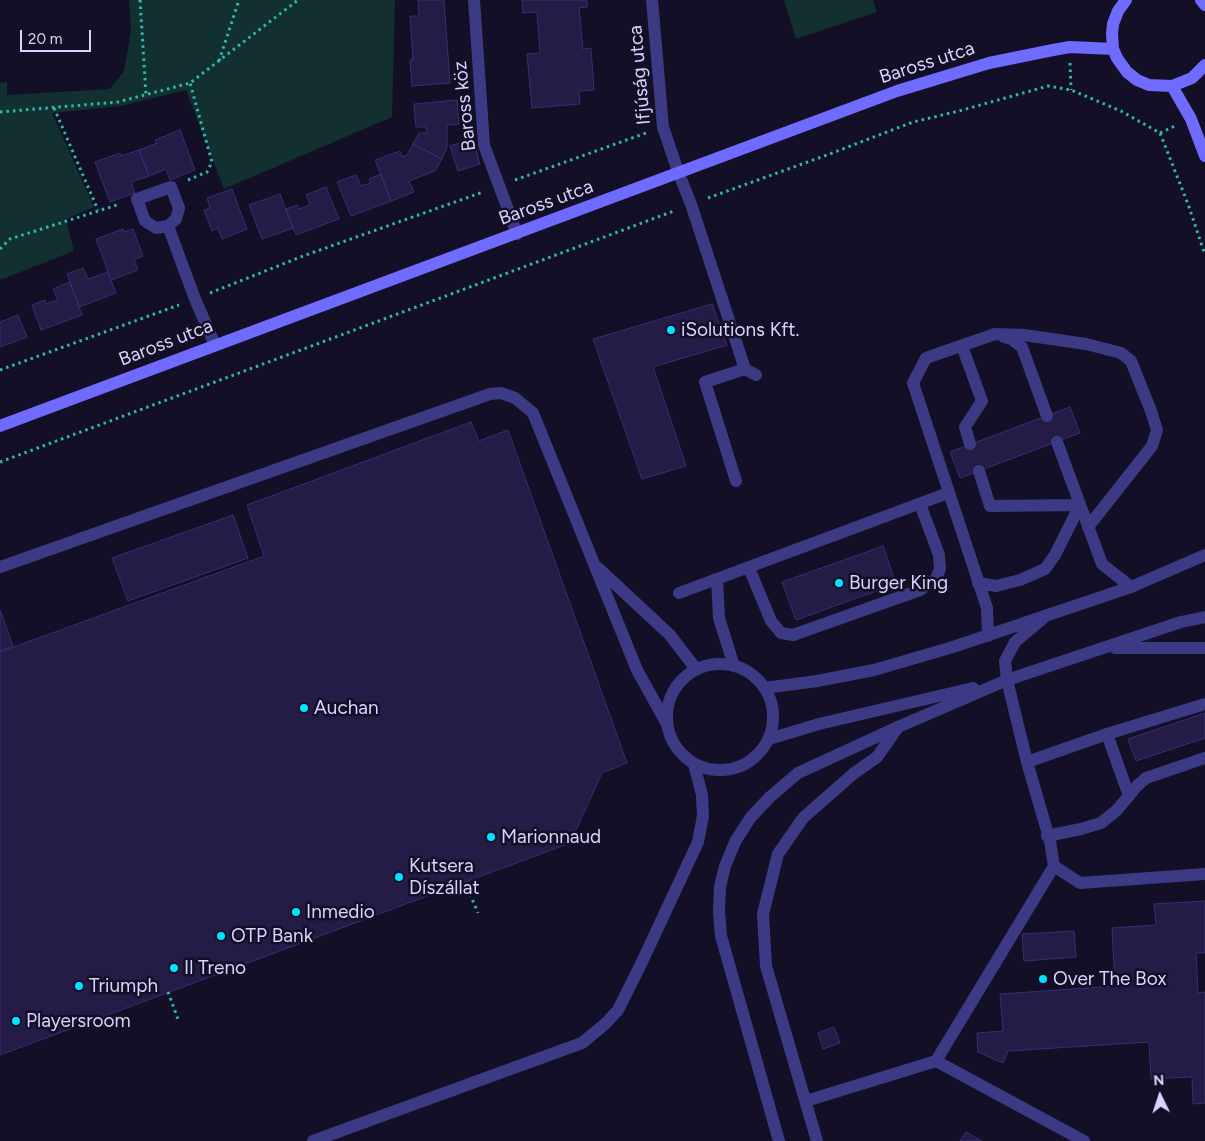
<!DOCTYPE html>
<html>
<head>
<meta charset="utf-8">
<style>
  body { margin:0 }
  #map { position:relative; width:1205px; height:1141px; overflow:hidden; background:#130f26; font-family:Figtree,sans-serif }
  canvas { display:block }
  .north { position:absolute; left:1135px; top:1071px; width:50px; height:50px; -webkit-text-stroke:4px #130f26; paint-order:stroke; rotate:356deg; font-size:14px; font-weight:700; line-height:20px; text-align:center; color:#d9d4ff }
  .north::after { content:''; display:block; margin:auto; width:18px; height:22px; background:#d9d4ff; clip-path:polygon(50% 0,100% 100%,50% 72%,0 100%) }
  .scale { position:absolute; left:20px; top:30px; width:71px; height:22px; box-sizing:border-box; border:2px solid #d9d4ff; border-top:0; padding-left:6px; font-size:15px; line-height:18px; white-space:nowrap; color:#d9d4ff; -webkit-text-stroke:4px #130f26; paint-order:stroke }
</style>
</head>
<body>
<div id="map">
<canvas width="1205" height="1141"></canvas>
<div class="north">N</div>
<div class="scale">20 m</div>
</div>
<script>
const c = document.querySelector('canvas').getContext('2d');
c.lineJoin = 'round';
function fillPath(path, color) { c.fillStyle = color; c.fill(path, 'evenodd'); }
const poly = rows => new Path2D(rows.map(r => 'M' + r).join(''));
function stroke(path, color, width, dash) { c.strokeStyle = color; c.lineWidth = width; c.lineCap = dash ? 'butt' : 'round'; c.setLineDash(dash || []); c.stroke(path); }
function label(font, color, halo, rows, align = 'center') {
  c.font = font + ' Figtree,sans-serif'; c.lineWidth = 5; c.setLineDash([]); c.textBaseline = 'middle'; c.strokeStyle = halo; c.fillStyle = color; for (const [text, x, y, turn = 0] of rows) {
    c.save(); c.translate(x, y); c.rotate((+turn || 0) * Math.PI / 180); c.textAlign = isNaN(turn) ? turn : align; if (halo) c.strokeText(text, 0, 0); c.fillText(text, 0, 0); c.restore();
  }
}
fillPath(poly([
  [129,0,395,0,392,117,224,189,186,90,121,106,52,113,94,207,66,219,74,251,0,280,0,83,7,82,7,95,110,89,124,71,131,31],
  [784,0,873,0,877,12,796,39]
]), '#12302f');
const building = poly([
  [418,0,444,0,450,83,412,86,410,60,413,60,410,16,419,16,418,0],
  [522,0,587,0,587,7,579,8,583,49,591,48,594,90,579,91,580,104,532,108,527,54,540,53,537,12,523,13,522,0],
  [457,100,459,124,447,125,447,147,442,159,413,144,419,133,427,133,426,127,416,127,414,104,457,100],
  [180,130,195,170,170,180,166,169,149,176,139,150,157,143,155,140,180,130],
  [473,139,480,164,458,171,450,146,473,139],
  [413,144,442,159,435,171,409,181,414,192,391,201,375,160,400,151,402,157,407,155,413,144],
  [139,150,149,176,131,182,135,193,110,202,95,162,120,153,121,156,139,150],
  [381,174,391,201,351,216,337,182,356,175,361,186,371,183,369,179,381,174],
  [326,187,339,219,296,235,286,209,297,205,299,209,310,205,306,195,326,187],
  [232,189,247,229,222,239,218,228,212,231,204,210,210,208,207,198,232,189],
  [280,194,293,228,262,239,249,205,280,194],
  [123,229,124,232,133,229,143,256,134,260,138,270,111,280,96,239,123,229],
  [83,268,88,279,108,272,116,293,79,307,67,274,83,268],
  [70,282,82,315,41,330,32,305,45,300,46,304,58,300,53,289,70,282],
  [712,304,727,345,653,367,686,466,642,479,593,339,712,304],
  [18,315,27,337,0,347,0,322,18,315],
  [1070,407,1080,433,960,478,950,452,1070,407],
  [471,422,479,441,508,430,627,763,602,773,570,843,0,1055,0,652,264,556,247,505,471,422],
  [233,515,248,558,128,601,112,558,233,515],
  [883,546,896,584,796,620,782,582,883,546],
  [0,610,13,646,0,651,0,610],
  [1205,713,1205,738,1136,761,1128,739,1205,713],
  [1205,901,1205,953,1196,953,1198,993,1205,992,1205,1103,1193,1104,1192,1077,1151,1079,1149,1042,1008,1051,1003,1063,978,1052,977,1033,1003,1031,1000,994,1115,986,1112,928,1156,925,1154,904,1205,901],
  [1074,931,1076,957,1024,961,1022,934,1074,931],
  [834,1027,840,1043,823,1049,818,1033,834,1027],
  [966,1132,982,1141,960,1141,966,1132]
]);
fillPath(building, '#241b47');
stroke(building, '#3b2d73', 1);
stroke(poly([
  [140,0,146,95],
  [219,61,239,0],
  [1070,63,1071,90],
  [54,108,98,210],
  [0,112,118,102,190,83,298,0],
  [1160,133,1175,126],
  [188,180,207,172,212,162,190,83],
  [515,180,646,133],
  [708,198,827,155,913,122,959,111,1048,86,1071,90,1121,111,1160,133,1188,204,1205,255],
  [0,249,10,239,120,204],
  [210,293,303,256,483,192],
  [0,370,179,305],
  [0,462,674,211],
  [465,882,478,913],
  [168,992,179,1022]
]), '#2fb8b0', 3, [2.5, 4]);
stroke(poly([
  [679,174,691,204,745,369,705,382,736,481],
  [168,226,156,228,145,221,137,199,171,187,179,208,176,219,168,226,195,299,215,345],
  [1004,337,1011,339,1022,347,1047,416],
  [962,346,982,401,965,427,970,444],
  [745,369,756,375],
  [1057,442,1102,564,1131,587],
  [979,471,990,506,1080,505],
  [0,567,490,394,501,393,515,398,533,413,637,670,667,724],
  [597,567,670,635,696,669],
  [749,568,771,621,781,633,793,635,920,590,936,579,940,569,939,555,920,504],
  [717,579,719,618,734,666],
  [978,583,996,586,1020,580,1045,569,1055,555,1080,505],
  [679,593,948,493],
  [988,636,987,608,913,383,926,358,995,334,1024,335,1086,344,1121,353,1131,361,1151,411,1157,430,1152,446,1088,527],
  [1107,734,1129,796],
  [1027,762,1107,734,1205,704],
  [1047,836,1081,829,1101,823,1117,810,1137,786,1146,778,1205,758],
  [1054,866,1080,883,1205,874],
  [936,1061,1054,866,1050,841,1027,762,1007,680,1005,661,1015,642,1047,615],
  [806,1101,936,1061,1084,1141],
  [817,1141,766,966,763,914,778,854,803,818,853,774,877,757,898,727]
]), '#3d3a85', 12);
stroke(poly([
  [474,0,484,145,517,234],
  [652,0,663,127,679,174],
  [1115,648,1205,648],
  '667 717a53 53 0 1 1 106 0a53 53 0 1 1-106 0Z',
  [765,688,817,681,874,670,953,647,1131,587,1205,555],
  [769,739,819,724,973,688],
  [313,1141,582,1043,605,1024,618,1010,641,964,698,842,703,816,702,795,694,764],
  [779,1141,721,936,719,912,720,887,725,866,736,840,751,817,770,797,798,773,898,727,1007,680,1181,622,1205,617]
]), '#3d3a85', 12);
stroke(poly([
  [1126,0,1118,11,1113,24,1112,34,1113,49,1117,58,1127,72,1137,80,1149,85,1172,86,1192,78,1205,65],
  [1201,0,1205,5],
  [1172,86,1191,119,1205,156],
  [0,426,897,91,989,63,1053,50,1070,47,1113,49]
]), '#6f6bff', 12);
for (const [x, y, r, color] of [
  [671,330,5,"#00e5ff"],
  [839,583,5,"#00e5ff"],
  [304,708,5,"#00e5ff"],
  [491,837,5,"#00e5ff"],
  [399,877,5,"#00e5ff"],
  [296,912,5,"#00e5ff"],
  [221,936,5,"#00e5ff"],
  [174,968,5,"#00e5ff"],
  [1043,979,5,"#00e5ff"],
  [79,986,5,"#00e5ff"],
  [16,1021,5,"#00e5ff"]
]) { const dot = new Path2D(); dot.arc(x, y, r, 0, 2 * Math.PI); c.fillStyle = color; c.fill(dot); stroke(dot, '#130f26', 2); }
label('19px', '#d9d4ff', '#130f26', [
  ["Baross utca",927,63,-18],
  ["Ifjúság utca",640,75,-95],
  ["Baross köz",465,106,-96],
  ["Baross utca",546,203,-20],
  ["Baross utca",166,343,-21]
]);
label('19px', '#d9d4ff', '#130f26', [
  ["iSolutions Kft.",681,330],
  ["Burger King",849,583],
  ["Auchan",314,708],
  ["Marionnaud",501,837],
  ["Kutsera",409,866],
  ["Díszállat",409,888],
  ["Inmedio",306,912],
  ["OTP Bank",231,936],
  ["Il Treno",184,968],
  ["Over The Box",1053,979],
  ["Triumph",89,986],
  ["Playersroom",26,1021]
], 'left');
</script>
</body>
</html>
